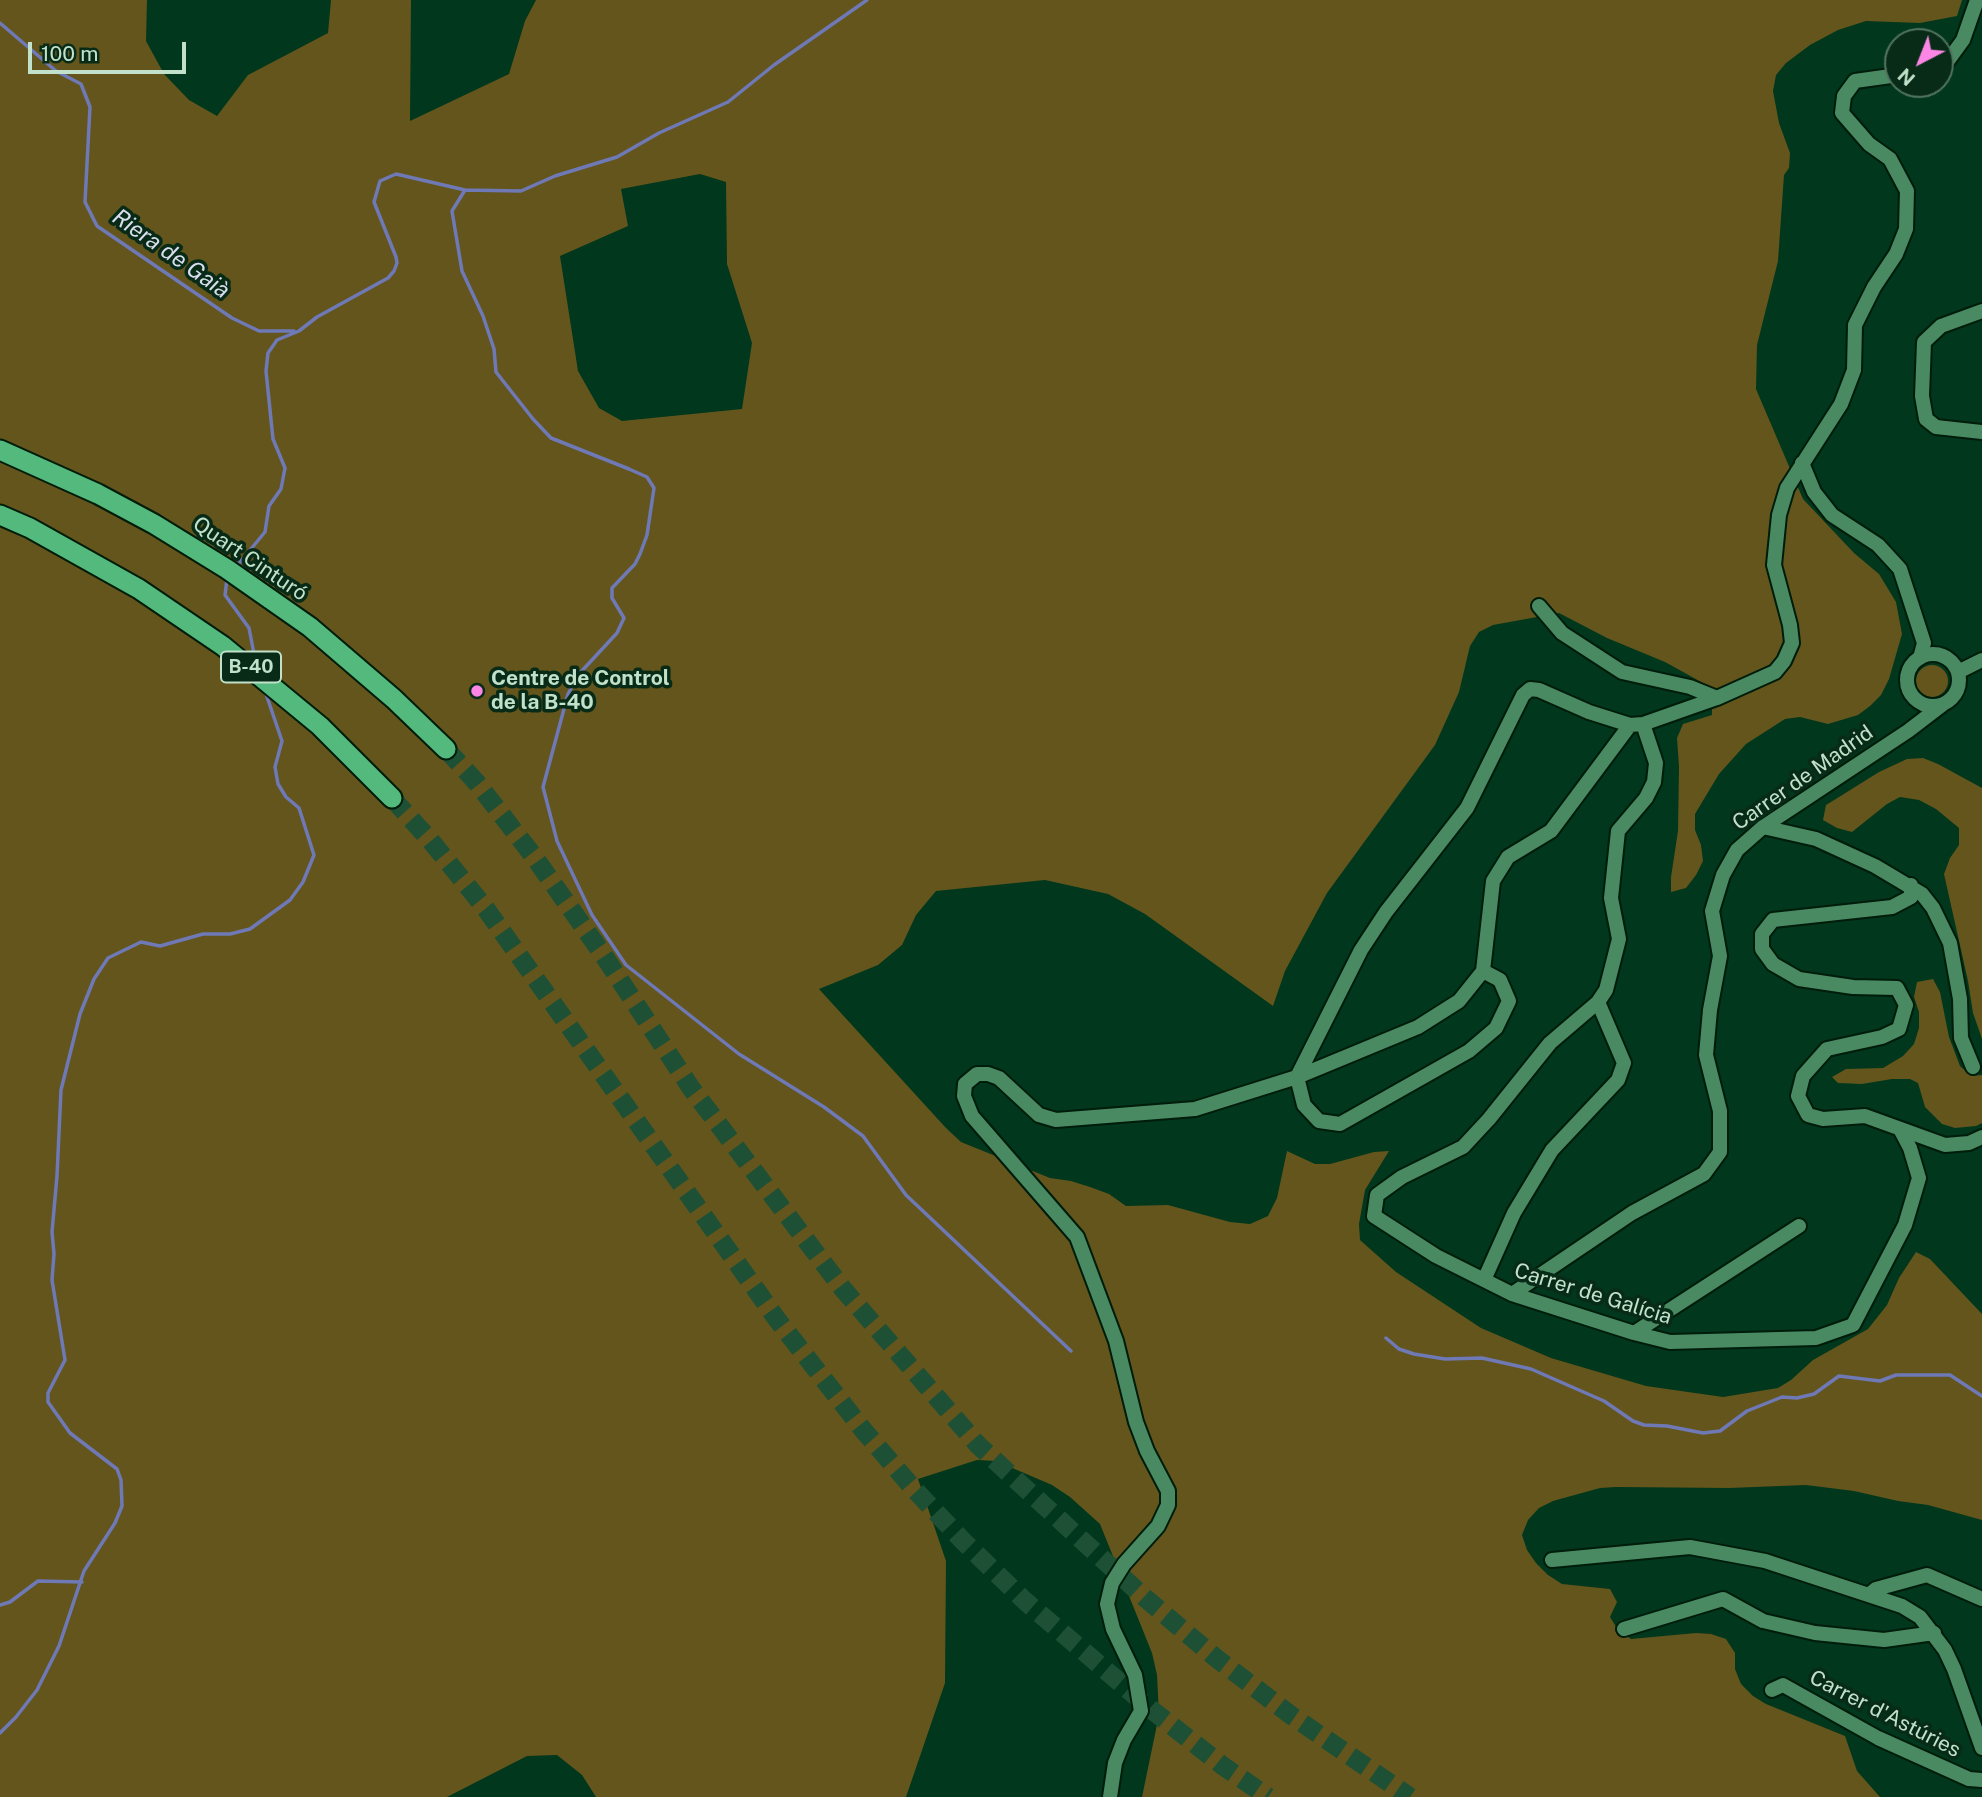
<!DOCTYPE html>
<html>
<head>
<meta charset="utf-8">
<style>
  body { margin:0 }
  #map { position:relative; width:1982px; height:1797px; overflow:hidden; background:#01371c; font-family:"Public Sans",sans-serif }
  canvas { display:block }
  .north { position:absolute; left:1884px; top:28px; width:70px; height:70px; box-sizing:border-box; background:#082b17; border:2px solid #52745f; border-radius:50%; rotate:222deg; font-size:19px; font-weight:700; line-height:28px; text-align:center; color:#c1e1ca }
  .north::after { content:''; display:block; margin:auto; width:24px; height:32px; background:#fb86e5; clip-path:polygon(50% 0,100% 100%,50% 72%,0 100%) }
  .scale { position:absolute; left:28px; top:42px; width:158px; height:32px; box-sizing:border-box; border:4px solid #c1e1ca; border-top:0; padding-left:9px; font-size:21px; line-height:24px; white-space:nowrap; color:#c1e1ca; -webkit-text-stroke:5px #082b17; paint-order:stroke }
</style>
</head>
<body>
<div id="map">
<canvas width="1982" height="1797"></canvas>
<div class="north">N</div>
<div class="scale">100 m</div>
</div>
<script>
const c = document.querySelector('canvas').getContext('2d');
c.lineJoin = 'round';
function fillPath(path, color) { c.fillStyle = color; c.fill(path, 'evenodd'); }
const poly = rows => new Path2D(rows.map(r => 'M' + r).join(''));
function stroke(path, color, width, dash) { c.strokeStyle = color; c.lineWidth = width; c.lineCap = dash ? 'butt' : 'round'; c.setLineDash(dash || []); c.stroke(path); }
function label(font, color, halo, rows, align = 'center') {
  c.font = font + ' "Public Sans",sans-serif'; c.lineWidth = 7; c.setLineDash([]); c.textBaseline = 'middle'; c.strokeStyle = halo; c.fillStyle = color; for (const [text, x, y, turn = 0] of rows) {
    c.save(); c.translate(x, y); c.rotate((+turn || 0) * Math.PI / 180); c.textAlign = isNaN(turn) ? turn : align; if (halo) c.strokeText(text, 0, 0); c.fillText(text, 0, 0); c.restore();
  }
}
fillPath(poly([
  [0,0,147,0,146,41,164,74,189,100,217,116,248,75,328,33,331,0,411,0,410,121,509,74,525,21,536,0,1962,0,1957,16,1920,23,1866,21,1838,30,1810,45,1786,63,1776,75,1773,91,1779,123,1790,153,1789,168,1784,175,1778,261,1757,345,1756,389,1803,499,1854,553,1879,574,1896,602,1902,634,1889,679,1881,695,1870,706,1858,715,1828,724,1800,717,1785,719,1746,744,1719,774,1695,814,1695,830,1701,845,1703,861,1696,875,1686,888,1671,892,1671,877,1678,831,1679,767,1677,738,1683,724,1712,715,1712,688,1665,662,1607,638,1559,613,1493,625,1479,632,1470,646,1459,692,1435,745,1327,893,1285,971,1273,1006,1145,914,1108,894,1045,880,936,891,916,915,902,945,878,965,819,989,946,1128,961,1142,1050,1178,1071,1181,1090,1187,1109,1194,1126,1206,1168,1205,1230,1222,1250,1224,1268,1216,1277,1198,1287,1151,1315,1164,1330,1164,1374,1152,1389,1151,1365,1190,1359,1224,1360,1240,1396,1272,1481,1328,1551,1358,1646,1386,1723,1397,1778,1388,1791,1380,1813,1360,1868,1329,1887,1305,1899,1278,1916,1252,1930,1259,1982,1314,1982,1520,1928,1505,1898,1501,1854,1491,1806,1485,1729,1488,1616,1487,1600,1488,1553,1501,1539,1508,1528,1520,1522,1535,1527,1550,1536,1563,1548,1575,1562,1584,1610,1589,1617,1602,1610,1617,1618,1630,1631,1639,1696,1633,1711,1634,1726,1639,1735,1653,1735,1669,1741,1684,1753,1696,1766,1704,1845,1736,1857,1771,1880,1797,1142,1797,1159,1715,1157,1675,1152,1653,1100,1524,1070,1497,1052,1485,996,1461,977,1460,918,1479,946,1561,945,1683,906,1797,596,1797,582,1775,557,1755,527,1756,447,1797,0,1797],
  [700,174,726,182,727,264,752,343,742,409,622,421,599,408,578,371,560,256,628,226,621,189],
  '1916 681a16 16 0 1 1 32 0a16 16 0 1 1-32 0Z',
  [1923,758,1938,764,1982,788,1982,1039,1973,1013,1968,981,1944,874,1950,858,1959,845,1959,828,1936,809,1919,800,1900,797,1887,804,1852,832,1837,828,1823,820,1826,805,1839,797,1879,772,1907,759],
  [1933,979,1940,992,1949,1037,1960,1066,1971,1076,1982,1075,1982,1123,1976,1126,1955,1128,1942,1124,1925,1107,1918,1083,1910,1079,1892,1079,1862,1084,1838,1083,1832,1077,1846,1069,1883,1068,1903,1056,1914,1044,1919,1028,1919,1012,1914,997,1917,982]
]), '#63551c');
stroke(poly([
  [0,23,56,71,81,84,90,107,85,202,97,226,232,318,259,331,294,331],
  [465,190,452,211,462,271,483,316,494,349,496,372,533,419,551,438,629,469,647,477,654,488,647,535,640,554,635,564,612,588,612,598,624,618,617,633,579,674,568,694,543,787,557,841,592,915,626,965,739,1054,824,1107,863,1136,906,1195,1071,1351],
  [236,567,265,532,269,506,281,489,285,468,273,439,266,371,268,353,277,340,299,331,317,317,388,278,394,271,397,263,396,257,374,202,380,181,396,174,465,190,521,191,555,176,617,157,659,133,728,102,774,65,867,0],
  [227,579,225,595,249,628,256,664],
  [1386,1338,1399,1349,1414,1354,1445,1359,1482,1358,1531,1369,1604,1401,1633,1421,1644,1425,1667,1426,1703,1433,1720,1431,1747,1411,1782,1397,1797,1398,1814,1394,1839,1376,1880,1381,1896,1375,1950,1375,1982,1396],
  [0,1605,10,1602,38,1581,82,1582],
  [0,1733,16,1717,37,1690,59,1646,84,1571,115,1523,122,1506,121,1480,117,1469,70,1433,48,1402,48,1393,65,1360,52,1280,54,1254,52,1232,57,1176,61,1090,80,1014,94,979,108,958,141,942,160,946,203,934,230,934,250,929,290,900,303,882,314,855,299,808,286,797,278,784,275,767,282,741,265,691]
]), '#6e79b6', 3.5);
stroke(poly([
  [446,749,477,783,535,858,604,956,691,1088,843,1289,978,1445,1144,1597,1216,1658,1292,1716,1410,1797],
  [392,798,430,840,486,909,776,1318,864,1431,913,1488,963,1541,1025,1601,1152,1710,1223,1766,1268,1797]
]), '#1e5036', 19, [19, 10]);
const minor = poly([
  [1940,65,1947,62,1963,40,1977,0],
  [1982,311,1941,326,1924,342,1922,396,1926,419,1936,427,1982,432],
  [1802,463,1814,492,1832,515,1878,545,1900,569,1924,643,1920,658],
  [1539,606,1562,633,1622,672,1690,687,1717,698],
  '1907 680a26 26 0 1 1 52 0a26 26 0 1 1-52 0Z',
  [1958,672,1982,660],
  [1643,724,1656,763,1654,782,1646,798,1618,831,1611,898,1619,939,1606,990,1598,1002,1550,1043,1489,1119,1463,1147,1402,1177,1377,1195,1374,1216,1436,1256,1512,1294,1634,1333,1670,1342,1816,1338,1853,1325,1905,1225,1919,1178,1910,1148,1900,1129],
  [1763,827,1816,839,1875,866,1922,894,1933,908,1950,943,1960,999,1961,1038,1973,1067],
  [1911,885,1911,897,1892,907,1773,920,1762,934,1762,949,1773,964,1799,979,1853,987,1897,988,1906,1005,1899,1029,1882,1037,1827,1049,1803,1076,1798,1096,1808,1115,1823,1119,1865,1116,1945,1145,1969,1143,1982,1137],
  [1297,1077,1361,950,1386,912,1467,808,1523,695,1530,689,1539,690,1589,712,1630,725,1643,724,1717,698,1775,672,1784,661,1792,643,1790,625,1774,565,1779,515,1787,488,1841,404,1854,370,1855,325,1874,287,1896,254,1906,229,1907,191,1890,159,1869,144,1842,113,1844,96,1855,81,1898,75],
  [1297,1077,1304,1105,1319,1121,1340,1124,1469,1051,1496,1028,1509,1001,1500,980,1483,971],
  [1484,1280,1514,1213,1552,1150,1618,1080,1624,1063,1598,1002],
  [1512,1294,1632,1213,1704,1174,1720,1152,1720,1111,1706,1055,1710,1010,1720,956,1712,911,1723,875,1737,850,1763,827,1908,731,1942,705],
  [1634,1333,1799,1226],
  [1552,1560,1690,1547,1765,1561,1902,1606,1920,1617,1945,1650,1954,1669,1982,1748],
  [1870,1594,1876,1589,1927,1575,1982,1599],
  [1624,1629,1723,1599,1763,1621,1815,1633,1884,1640,1934,1633],
  [1772,1690,1783,1685,1878,1738,1969,1779,1982,1780],
  [1110,1797,1115,1763,1124,1740,1141,1711,1135,1675,1113,1629,1107,1604,1112,1583,1124,1564,1158,1526,1168,1505,1168,1491,1147,1451,1136,1422,1116,1341,1077,1237,972,1116,964,1096,965,1084,977,1074,988,1074,999,1078,1039,1115,1056,1120,1195,1109,1297,1077,1418,1027,1459,1001,1483,971,1493,881,1508,857,1551,831,1630,725]
]);
const highway = poly([
  [0,450,98,494,154,524,227,569,310,627,394,699,446,749],
  [0,515,30,528,139,589,223,646,320,726,392,798]
]);
stroke(minor, '#001c0a', 18);
stroke(highway, '#001c0a', 23);
stroke(minor, '#498a62', 14);
stroke(highway, '#54b97d', 19);
for (const [x, y, r, color] of [
  [477,691,7,"#fb86e5"]
]) { const dot = new Path2D(); dot.arc(x, y, r, 0, 2 * Math.PI); c.fillStyle = color; c.fill(dot); stroke(dot, '#082b17', 2.5); }
for (const [x, y, w] of [
  [251,667,60]
]) { const box = new Path2D(); box.roundRect(x - w / 2, y - 15.5, w, 31, 5); c.fillStyle = '#082b17'; c.fill(box); stroke(box, '#c1e1ca', 2); }
label('bold 19px', '#c1e1ca', null, [
  ["B-40",251,667]
]);
label('21px', '#c1e1ca', '#082b17', [
  ["Quart Cinturó",250,559,34],
  ["Carrer de Madrid",1803,778,-35],
  ["Carrer de Galícia",1593,1294,17],
  ["Carrer d'Astúries",1885,1714,27]
]);
label('bold 21px', '#c1e1ca', '#082b17', [
  ["Centre de Control",491,679],
  ["de la B-40",491,703]
], 'left');
label('italic 23px', '#d9deef', '#082b17', [
  ["Riera de Gaià",171,254,35]
]);
</script>
</body>
</html>
